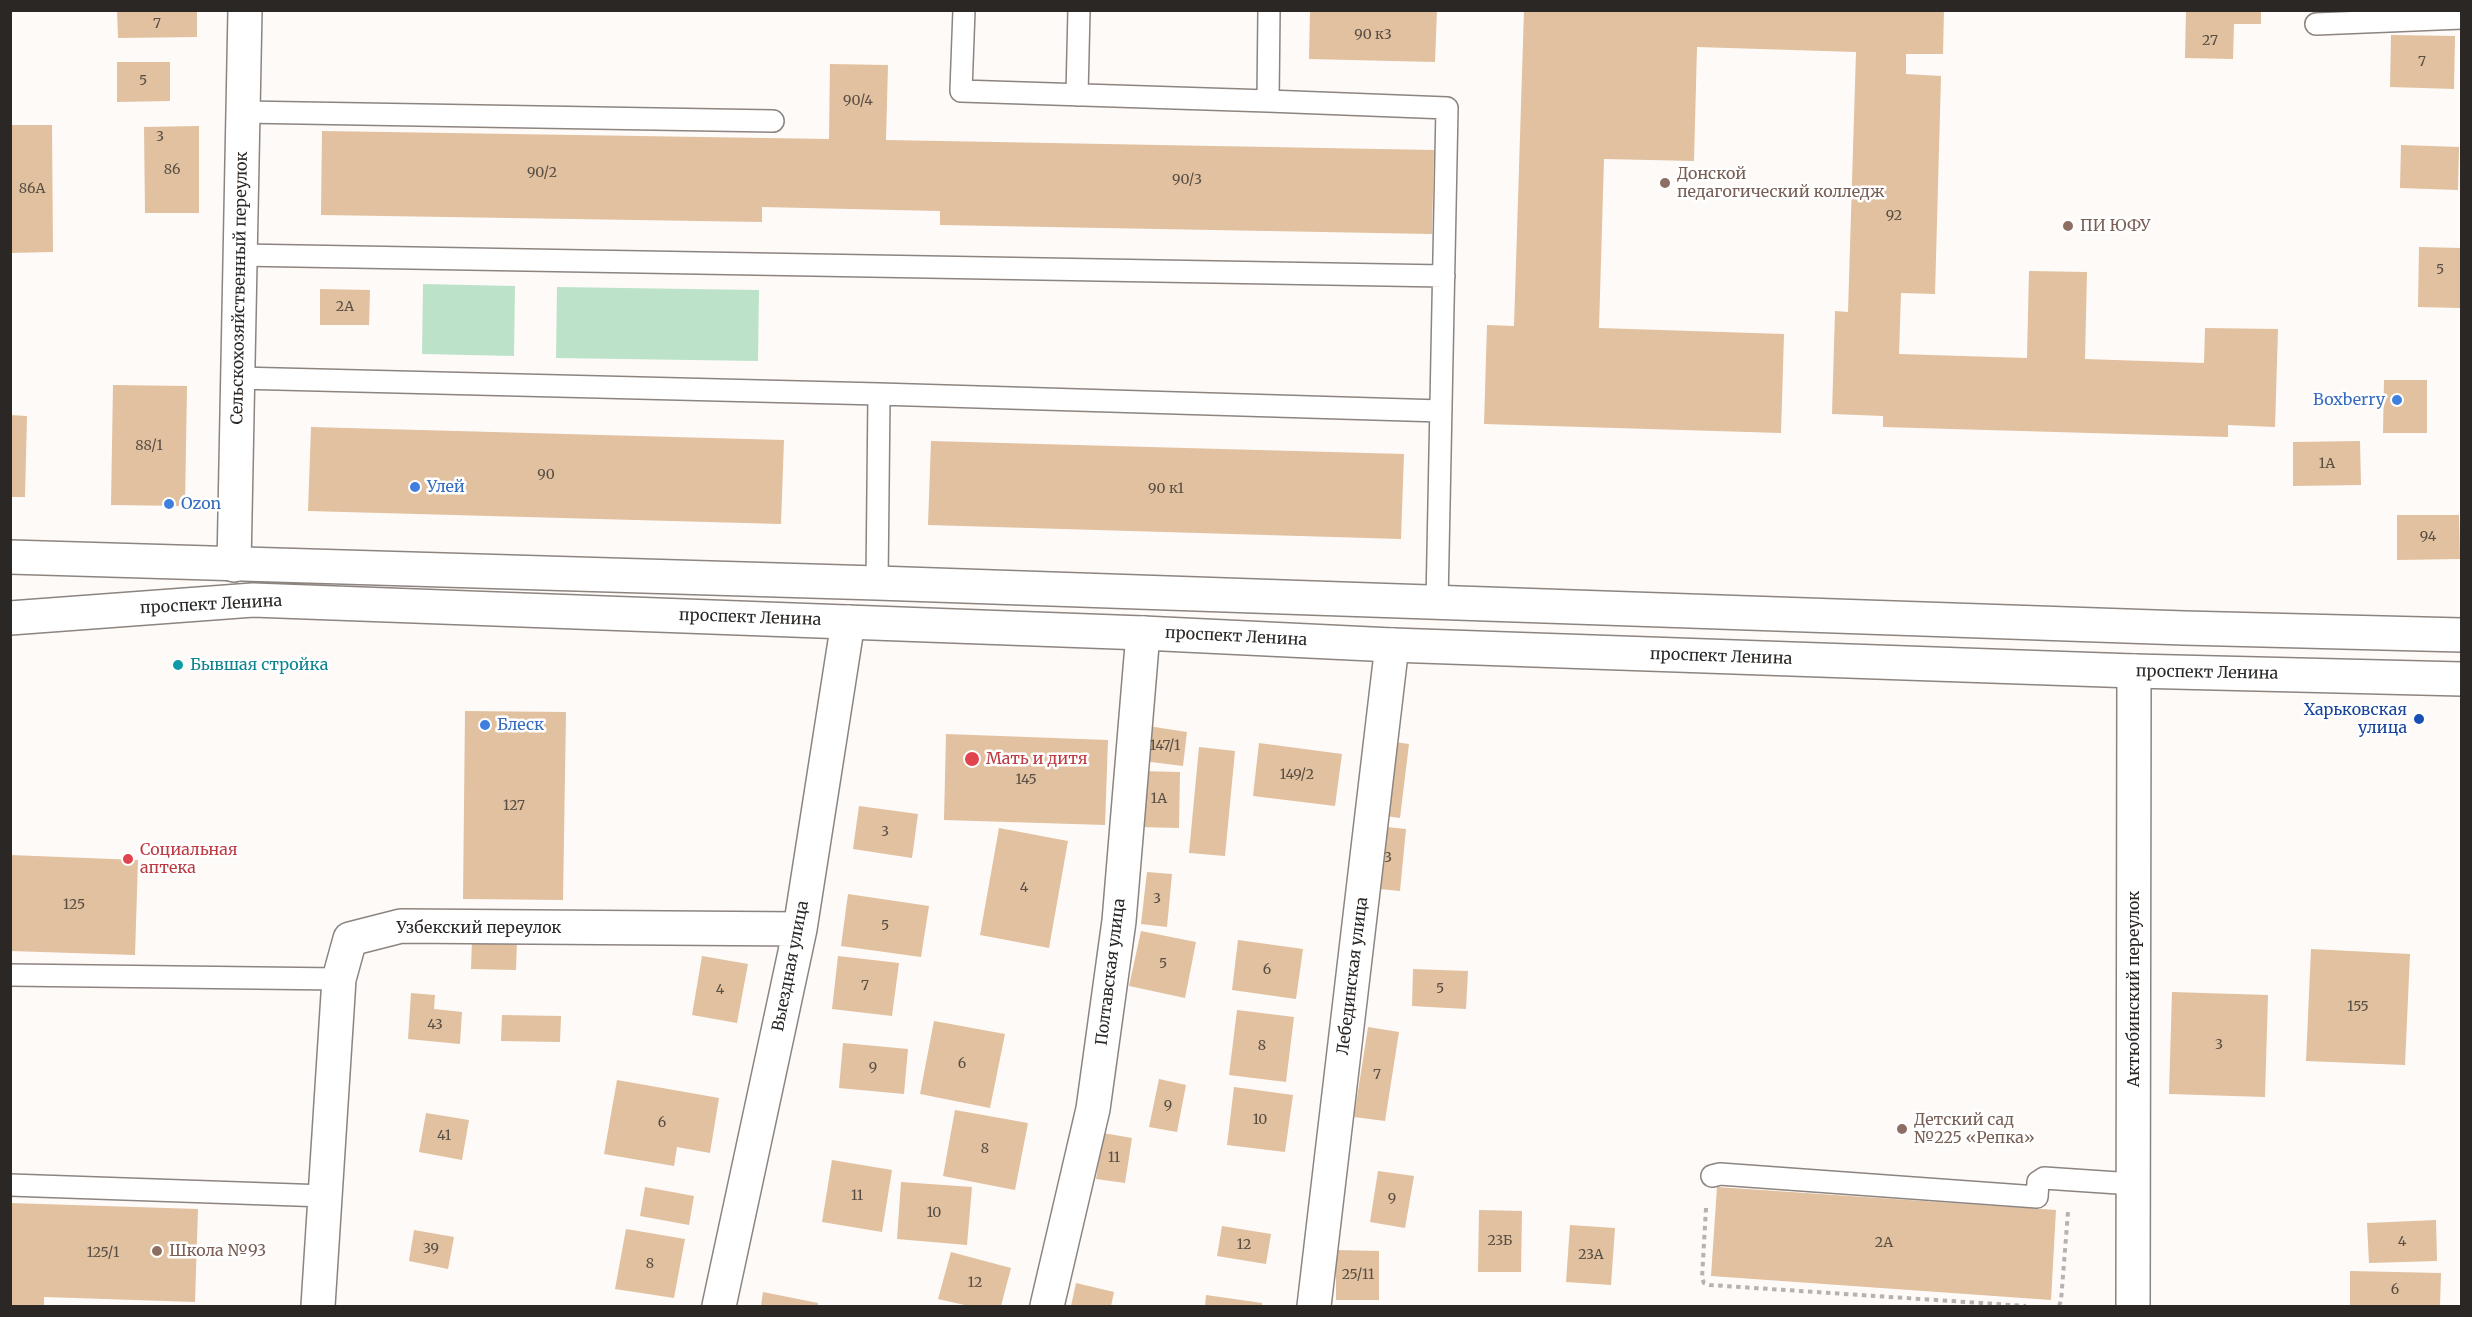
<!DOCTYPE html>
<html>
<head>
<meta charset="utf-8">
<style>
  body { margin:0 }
  #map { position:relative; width:2472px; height:1317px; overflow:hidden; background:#fefaf8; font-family:Merriweather,serif }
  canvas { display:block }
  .frame { position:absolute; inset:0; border:12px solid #2a2725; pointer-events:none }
</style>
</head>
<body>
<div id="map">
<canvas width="2472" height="1317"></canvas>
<div class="frame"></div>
</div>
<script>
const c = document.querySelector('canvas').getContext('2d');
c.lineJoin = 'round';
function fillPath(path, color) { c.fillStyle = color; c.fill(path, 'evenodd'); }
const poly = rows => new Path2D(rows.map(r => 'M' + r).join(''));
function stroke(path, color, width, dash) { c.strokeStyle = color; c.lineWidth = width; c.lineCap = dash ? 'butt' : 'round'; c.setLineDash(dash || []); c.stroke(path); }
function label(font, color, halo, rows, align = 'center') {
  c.font = font + ' Merriweather,serif'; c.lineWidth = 5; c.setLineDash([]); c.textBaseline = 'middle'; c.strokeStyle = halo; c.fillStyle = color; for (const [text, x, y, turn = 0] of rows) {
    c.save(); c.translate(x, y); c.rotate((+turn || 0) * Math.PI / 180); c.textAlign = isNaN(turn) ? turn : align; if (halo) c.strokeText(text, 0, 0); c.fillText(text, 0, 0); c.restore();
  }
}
fillPath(poly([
  [423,284,515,286,514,356,422,354],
  [557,287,759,290,758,361,556,358]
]), '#bce3c9');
fillPath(poly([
  [117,10,197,10,197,37,118,38],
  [1310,10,1437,10,1435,62,1309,59],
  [1524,10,1944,10,1943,54,1906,54,1906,74,1941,76,1935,294,1901,293,1899,354,2027,358,2029,271,2087,272,2085,359,2204,363,2205,328,2278,329,2275,427,2228,425,2228,437,1883,427,1883,416,1832,414,1835,311,1848,312,1856,52,1697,47,1694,161,1604,159,1599,328,1784,334,1781,433,1484,424,1487,325,1514,326],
  [2186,10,2261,10,2261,24,2234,24,2233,59,2185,58],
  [2391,35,2455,36,2454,89,2390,87],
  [117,62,170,62,170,101,117,102],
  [830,64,888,65,886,140,1434,150,1432,234,940,225,940,211,762,207,762,222,321,215,322,131,829,139],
  [10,125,52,125,53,252,10,253],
  [199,126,199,213,145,213,144,127],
  [2401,145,2459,147,2458,190,2400,188],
  [2419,247,2462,248,2461,308,2418,307],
  [320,289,370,290,369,325,320,325],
  [2384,380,2427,380,2427,433,2383,433],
  [113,385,187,386,185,506,111,505],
  [10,415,27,416,25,497,10,497],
  [311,427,784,440,781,524,308,511],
  [931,441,1404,454,1401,539,928,525],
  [2360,441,2361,485,2293,486,2293,442],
  [2397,515,2459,515,2460,559,2397,560],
  [465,711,566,712,563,900,463,899],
  [1148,726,1187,732,1183,766,1143,761],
  [946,734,1108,740,1105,825,944,820],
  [1387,741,1409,744,1400,818,1378,815],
  [1259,743,1342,754,1335,806,1253,796],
  [1199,747,1235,751,1225,856,1189,853],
  [1140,771,1180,772,1179,828,1138,827],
  [859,806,918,814,912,858,853,849],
  [1377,826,1406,829,1400,891,1370,888],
  [999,828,1068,841,1049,948,980,935],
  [10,855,138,860,135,955,10,951],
  [1147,872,1172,874,1167,927,1141,924],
  [848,894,929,906,921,957,841,946],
  [1141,931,1196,942,1185,998,1129,986],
  [472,939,517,940,516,970,471,969],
  [1238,940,1303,949,1296,999,1232,990],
  [2311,949,2410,954,2405,1065,2306,1061],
  [702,956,748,964,737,1023,692,1015],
  [838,956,899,963,892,1016,832,1009],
  [1413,969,1468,971,1466,1009,1412,1006],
  [2172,992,2268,995,2265,1097,2169,1094],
  [411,993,435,995,434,1009,462,1012,460,1044,408,1039],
  [1237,1010,1294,1017,1286,1082,1229,1075],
  [502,1015,561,1016,560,1042,501,1041],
  [934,1021,1005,1034,990,1108,920,1094],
  [1368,1027,1399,1032,1385,1121,1354,1117],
  [843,1043,908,1049,904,1094,839,1088],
  [1159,1079,1186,1085,1177,1132,1149,1127],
  [617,1080,719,1098,710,1153,677,1147,674,1166,604,1154],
  [1234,1087,1293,1095,1285,1152,1227,1145],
  [955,1110,1028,1123,1015,1190,943,1176],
  [426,1113,469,1120,462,1160,419,1152],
  [1103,1133,1132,1138,1125,1183,1096,1179],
  [832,1160,892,1170,882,1232,822,1222],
  [1378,1171,1414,1176,1405,1228,1370,1222],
  [901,1182,972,1187,967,1245,897,1239],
  [645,1187,694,1196,689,1225,640,1216],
  [1717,1187,2056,1210,2051,1300,1711,1276],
  [10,1203,198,1209,195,1302,44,1297,44,1306,10,1306],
  [1479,1210,1522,1211,1521,1272,1478,1272],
  [2436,1220,2437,1261,2369,1263,2367,1223],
  [1570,1225,1615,1228,1611,1285,1566,1282],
  [1222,1226,1271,1234,1266,1264,1217,1256],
  [626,1229,685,1239,674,1298,615,1289],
  [414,1230,454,1237,448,1269,409,1261],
  [1336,1250,1379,1251,1379,1300,1336,1300],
  [951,1252,1011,1268,1001,1306,969,1306,938,1299],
  [2350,1271,2441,1273,2440,1306,2350,1306],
  [1076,1283,1114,1292,1111,1306,1071,1306],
  [763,1292,818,1303,818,1306,761,1306],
  [1206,1295,1262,1303,1262,1306,1205,1306]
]), '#e1c19f');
const service = poly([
  [964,10,961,91,1268,101],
  [1269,10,1268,101,1447,108,1437,602],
  [2316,24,2462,18],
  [1077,95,1079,10],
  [243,112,773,121],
  [240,255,1444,276],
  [238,378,879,394,1441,411],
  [877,583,879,394],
  [10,975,339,979],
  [1712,1176,1720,1174,2037,1197,2038,1182,2044,1178,2133,1184],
  [10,1185,325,1196]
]);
const minor = poly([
  [234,565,245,10],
  [318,1306,339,979,350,939,401,926,800,929],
  [719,1306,800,929,848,622],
  [1047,1306,1093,1109,1119,921,1143,633],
  [1314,1306,1392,645],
  [2133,1306,2134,671]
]);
const secondary = poly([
  [10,557,877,583,2184,628,2462,635],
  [10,618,253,600,1143,633,1392,645,2134,671,2462,679]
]);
stroke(service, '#8c847f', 24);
stroke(minor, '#8c847f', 36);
stroke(secondary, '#8c847f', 36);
stroke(poly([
  [1706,1208,1702,1278,1704,1283,1710,1285,2026,1306],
  [2059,1306,2061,1301,2068,1212]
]), '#b5b2b0', 4, [4.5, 4.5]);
stroke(service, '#fff', 21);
stroke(minor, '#fff', 33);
stroke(secondary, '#fff', 33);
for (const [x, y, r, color] of [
  [1665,183,6,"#8d6e63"],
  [2068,226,6,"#8d6e63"],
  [2397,400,6,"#3f7fe0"],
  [415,487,6,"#3f7fe0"],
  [169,504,6,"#3f7fe0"],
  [178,665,6,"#0f9aa8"],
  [2419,719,6,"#1a4fb4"],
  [485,725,6,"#3f7fe0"],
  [972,759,8,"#e0444e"],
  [128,859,6,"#e0444e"],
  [1902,1129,6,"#8d6e63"],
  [157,1251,6,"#8d6e63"]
]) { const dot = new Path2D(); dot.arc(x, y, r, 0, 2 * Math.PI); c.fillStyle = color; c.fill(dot); stroke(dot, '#fff', 2); }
label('14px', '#584e44', null, [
  ["7",157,24],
  ["90 к3",1373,35],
  ["27",2210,41],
  ["7",2422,62],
  ["5",143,81],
  ["90/4",858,101],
  ["3",160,137],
  ["86",172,170],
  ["90/2",542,173],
  ["90/3",1187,180],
  ["86А",32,189],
  ["92",1894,216],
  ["5",2440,270],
  ["2А",345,307],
  ["88/1",149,446],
  ["1А",2327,464],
  ["90",546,475],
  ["90 к1",1166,489],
  ["94",2428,537],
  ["147/1",1165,746],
  ["149/2",1297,775],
  ["145",1026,780],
  ["1А",1159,799],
  ["127",514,806],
  ["3",885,832],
  ["3",1388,858],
  ["4",1024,888],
  ["3",1157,899],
  ["125",74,905],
  ["5",885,926],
  ["5",1163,964],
  ["6",1267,970],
  ["7",865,986],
  ["5",1440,989],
  ["4",720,990],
  ["155",2358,1007],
  ["43",435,1025],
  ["3",2219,1045],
  ["8",1262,1046],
  ["6",962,1064],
  ["9",873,1068],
  ["7",1377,1075],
  ["9",1168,1106],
  ["10",1260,1120],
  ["6",662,1123],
  ["41",444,1136],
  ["8",985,1149],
  ["11",1114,1158],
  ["11",857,1196],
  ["9",1392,1199],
  ["10",934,1213],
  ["23Б",1500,1241],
  ["4",2402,1242],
  ["2А",1884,1243],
  ["12",1244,1245],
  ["39",431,1249],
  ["125/1",103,1253],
  ["23А",1591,1255],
  ["8",650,1264],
  ["25/11",1358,1275],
  ["12",975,1283],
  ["6",2395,1290]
]);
label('16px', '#785e54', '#fff', [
  ["Донской",1677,174],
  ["педагогический колледж",1677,192],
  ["ПИ ЮФУ",2080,226],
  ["Детский сад",1914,1120],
  ["№225 «Репка»",1914,1138],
  ["Школа №93",169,1251]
], 'left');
label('16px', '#2a2725', '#fff', [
  ["Сельскохозяйственный переулок",240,288,-89],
  ["проспект Ленина",211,605,-3],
  ["проспект Ленина",750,618,2],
  ["проспект Ленина",1236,637,3],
  ["проспект Ленина",1721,657,2],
  ["проспект Ленина",2207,673,1],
  ["Узбекский переулок",479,928],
  ["Выездная улица",791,966,-79],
  ["Полтавская улица",1111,972,-83],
  ["Лебединская улица",1353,976,-83],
  ["Актюбинский переулок",2134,989,-90]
]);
label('16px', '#366cbe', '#fff', [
  ["Boxberry",2385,400,"right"],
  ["Улей",427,487],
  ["Ozon",181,504],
  ["Блеск",497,725]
], 'left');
label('16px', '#0d838f', '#fff', [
  ["Бывшая стройка",190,665]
], 'left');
label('16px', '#164399', '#fff', [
  ["Харьковская",2407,710],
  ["улица",2407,728]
], 'right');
label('16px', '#be3a42', '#fff', [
  ["Мать и дитя",986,759],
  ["Социальная",140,850],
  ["аптека",140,868]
], 'left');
</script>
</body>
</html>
